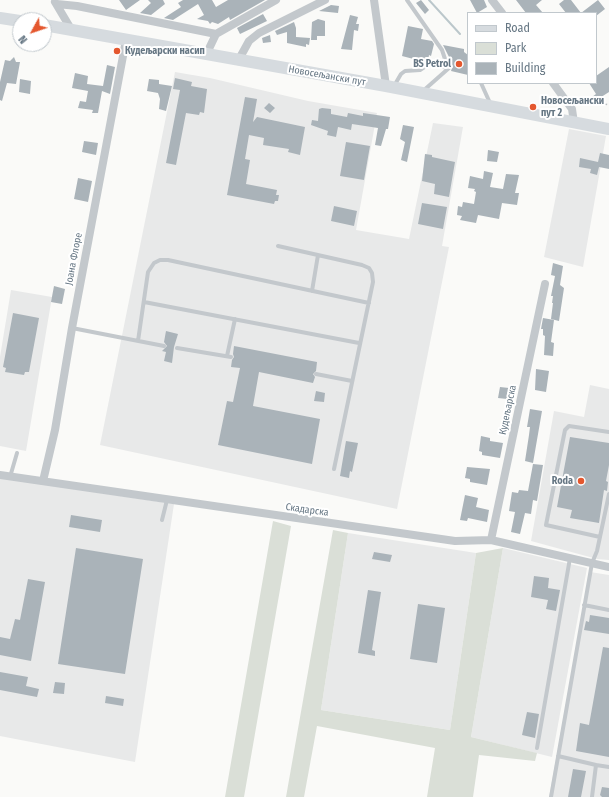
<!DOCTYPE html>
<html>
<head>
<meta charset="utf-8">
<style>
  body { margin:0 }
  #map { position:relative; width:609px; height:797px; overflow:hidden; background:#fafaf8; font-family:"Fira Sans Condensed",sans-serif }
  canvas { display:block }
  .legend { position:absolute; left:467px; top:12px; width:130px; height:72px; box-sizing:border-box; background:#fff; border:1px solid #c1c8cd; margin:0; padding:5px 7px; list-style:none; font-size:12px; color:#657683 }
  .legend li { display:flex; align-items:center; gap:8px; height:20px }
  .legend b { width:20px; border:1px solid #c1c8cd }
  .north { position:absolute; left:12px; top:12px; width:40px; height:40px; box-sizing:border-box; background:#fff; border:1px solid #c1c8cd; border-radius:50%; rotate:230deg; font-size:11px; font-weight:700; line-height:16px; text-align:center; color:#657683 }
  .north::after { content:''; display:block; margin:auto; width:14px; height:18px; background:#e4572e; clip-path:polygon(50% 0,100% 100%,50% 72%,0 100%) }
</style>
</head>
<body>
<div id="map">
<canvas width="609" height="797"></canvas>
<ul class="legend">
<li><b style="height:5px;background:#d6dbdf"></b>Road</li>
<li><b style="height:11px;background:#dadfd7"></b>Park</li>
<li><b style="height:11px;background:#aab3b9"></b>Building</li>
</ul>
<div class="north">N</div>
</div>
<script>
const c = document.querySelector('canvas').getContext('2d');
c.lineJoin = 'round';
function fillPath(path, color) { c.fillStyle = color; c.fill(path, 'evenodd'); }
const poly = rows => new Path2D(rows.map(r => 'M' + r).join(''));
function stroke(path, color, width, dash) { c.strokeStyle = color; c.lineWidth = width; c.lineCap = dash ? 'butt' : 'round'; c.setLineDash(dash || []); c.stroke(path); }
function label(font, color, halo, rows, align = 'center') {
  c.font = font + ' "Fira Sans Condensed",sans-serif'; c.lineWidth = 4; c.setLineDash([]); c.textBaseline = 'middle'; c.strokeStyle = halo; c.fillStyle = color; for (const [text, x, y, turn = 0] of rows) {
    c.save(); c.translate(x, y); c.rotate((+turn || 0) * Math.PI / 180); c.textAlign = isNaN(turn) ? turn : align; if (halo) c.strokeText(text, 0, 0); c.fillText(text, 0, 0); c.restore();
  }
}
fillPath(poly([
  [175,72,210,78,308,101,377,113,356,230,409,239,433,123,463,127,442,246,449,247,397,509,100,445],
  [569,129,606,136,583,267,544,257],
  [11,290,52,297,26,451,0,446,0,357],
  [590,385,609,389,609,560,597,559,531,541,554,411,584,417],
  [0,478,174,504,135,762,0,736],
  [348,533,476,553,450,730,321,710],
  [503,548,587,568,552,757,471,737],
  [590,572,609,575,609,797,549,797]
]), '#e8e9e9');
fillPath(poly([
  [273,521,291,526,244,797,225,797],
  [333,530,348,533,321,710,450,730,476,553,503,548,471,737,537,753,535,761,479,755,473,797,427,797,435,748,317,726,304,797,286,797]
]), '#dadfd7');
stroke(poly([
  [429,0,460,34]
]), '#bbc7cb', 2);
fillPath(poly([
  [119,0,140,0,126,10],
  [148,0,163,0,165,4,151,15,140,13,151,3],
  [183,0,212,0,216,7,228,0,265,0,230,20,229,17,218,24,212,22,210,24,208,21,197,19,204,15,198,4,173,20,164,18,181,7,178,3],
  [421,0,429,10,425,14,416,3],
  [470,0,484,0,487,7,477,13],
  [516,0,542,0,536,5,543,13,526,13],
  [564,0,571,0,581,13,598,0,605,9,596,16,596,13,566,13,559,4],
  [331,5,339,6,338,13,319,11],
  [263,14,267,21,240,34,237,28],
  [350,15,358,17,356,24,359,24,358,31,354,30,352,50,341,49],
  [318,19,325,21,325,36,317,36,317,40,311,40,312,22],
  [294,22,296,28,296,37,310,38,309,45,306,44,306,47,287,43,287,32,277,35,275,31],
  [408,26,423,29,421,39,432,41,434,44,431,56,429,55,428,61,425,62,402,56],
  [270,35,271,42,263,43,262,38],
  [443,45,464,49,464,52,468,55,468,75,451,71,452,68,451,61],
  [14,57,16,62,20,62,16,84,7,83,2,101,0,100,0,82,5,60,10,61],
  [107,65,115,67,110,94,102,91,98,113,92,113,93,110,78,108,80,101,86,102,88,91,72,88,75,73,88,76,87,84,103,86],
  [609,67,609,92,595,101,592,97,596,94,589,83,596,83,596,76],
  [175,78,192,82,191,86,207,89,204,113,200,112,199,115,186,113,176,165,166,163,180,90,173,89],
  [20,79,31,81,30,94,19,92],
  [149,79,159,80,159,84,172,86,166,111,159,109,160,99,158,93,147,91],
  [245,97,257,99,253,122,257,117,305,127,300,155,288,152,289,149,263,145,264,138,249,135,245,159,250,160,246,184,277,190,276,195,279,195,278,201,275,201,274,204,227,195],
  [269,103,275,108,270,113,264,108],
  [322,108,331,109,331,114,347,117,348,113,363,116,363,113,390,117,388,129,386,129,381,146,375,145,378,128,352,124,351,130,338,127,336,137,327,135,328,131,311,125,312,120,318,121,319,109],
  [403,125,414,127,407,162,401,160,405,142,400,139],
  [84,141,98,143,96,155,82,152],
  [346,142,370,146,364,180,340,176],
  [488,150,499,152,497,162,487,161],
  [600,153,609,155,609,169,599,167,597,175,590,173,591,169,579,167,580,158,598,162],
  [425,154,432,155,432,157,455,162,449,197,434,194,435,184,422,181],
  [484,171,493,173,490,187,503,189,506,174,519,175,515,193,519,193,517,205,502,203,499,219,478,215,476,223,460,220,462,216,457,215,458,206,462,207,463,202,474,204,476,192,474,191,475,189,468,188,470,176,483,179],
  [78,178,92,181,88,202,74,199],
  [422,203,447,207,443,229,418,224],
  [334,206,357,211,354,226,331,221],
  [553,263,563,266,560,285,564,288,559,321,551,319,553,303,552,303,553,296,551,296,555,276,551,275],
  [54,286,65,289,62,304,51,302],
  [13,313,39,318,29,372,25,372,24,375,5,372,6,368,3,367],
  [543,318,554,320,551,342,554,343,553,356,544,355,545,336,543,335,543,329,541,329],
  [166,331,178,334,174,347,172,363,164,361,166,352,162,351,167,346,164,342],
  [234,346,317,362,316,371,313,374,315,377,313,383,259,372,253,406,320,419,312,464,218,445,227,401,233,402,240,368,231,367,232,360,234,357,233,354],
  [536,369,549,371,546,392,535,390],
  [500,387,509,388,507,399,498,398],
  [316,391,325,393,324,402,314,401],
  [530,409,542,411,533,463,525,461,529,435,530,427,527,427],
  [481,436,490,438,490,441,503,443,500,458,482,455,482,452,479,451],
  [570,437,609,443,609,465,606,481,608,482,607,491,604,490,599,523,570,518,572,510,557,507],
  [346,441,358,443,352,472,350,471,349,478,340,476],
  [533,464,543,465,537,501,533,500,531,514,525,513,520,534,511,532,515,512,509,511,512,492,518,493,519,490,528,491],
  [467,467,490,469,487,485,470,482,470,479,465,478],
  [465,495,478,498,476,507,489,510,487,522,468,518,467,521,460,520],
  [71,515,102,520,100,532,69,527],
  [76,548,143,559,125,674,58,664],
  [374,552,392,555,390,562,372,559],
  [534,576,549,578,548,588,560,590,556,611,546,609,548,600,531,597],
  [28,579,45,582,31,661,0,655,0,637,10,639,15,619,20,620],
  [368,590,381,592,372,650,375,651,375,656,358,653],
  [418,604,445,608,437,663,410,659],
  [590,615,609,618,609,634,584,630,586,621,589,622],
  [603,647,609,648,609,757,576,751,580,723,589,725],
  [0,672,28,677,26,686,39,689,37,697,0,690],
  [55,682,65,683,64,694,53,693],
  [106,696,124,699,123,706,105,703],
  [527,712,539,714,535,738,522,735],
  [573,769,586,771,581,797,568,797],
  [602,787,609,788,609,797,602,797,600,795]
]), '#aab3b9');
stroke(poly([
  [574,97,609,105]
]), '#bbbfc2', 1.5, [2, 2]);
stroke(poly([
  [481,83,490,103],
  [394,86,401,74,405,71,420,70,429,64,448,68,442,50,407,0],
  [423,91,449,68],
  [278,246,362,265,369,268,372,273,373,282,334,469],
  [312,291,318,255],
  [144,302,359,343],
  [72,328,164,346],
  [138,341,148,272,154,263,160,260,168,260,369,303],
  [177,348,231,357],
  [227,356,235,319],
  [316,374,352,381],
  [10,477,17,453],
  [162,520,167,500],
  [600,537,546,525,565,430,569,426,609,432],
  [584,605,609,610],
  [537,748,570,558],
  [558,756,596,765,592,797],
  [596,765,609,767],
  [551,797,592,563,597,551,609,494]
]), '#c3c8cc', 4);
stroke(poly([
  [374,0,386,86],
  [492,0,502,13],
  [55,2,71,29],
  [57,4,77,6,216,34,206,55],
  [216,34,276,0],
  [238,61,249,41,259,33,325,0],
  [553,83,572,109,574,123],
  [0,475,455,541,491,540,609,567],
  [43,481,55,430,72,328,126,40],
  [491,540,545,284]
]), '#c3c8cc', 8);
stroke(poly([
  [0,18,20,21],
  [44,25,386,86,609,129]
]), '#d6dbdf', 12);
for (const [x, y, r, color] of [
  [117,51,4,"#e4572e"],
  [459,64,4,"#e4572e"],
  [533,107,4,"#e4572e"],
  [581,481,4,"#e4572e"]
]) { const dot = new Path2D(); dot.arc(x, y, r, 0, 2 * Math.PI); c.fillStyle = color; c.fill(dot); stroke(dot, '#fff', 1.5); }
label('bold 10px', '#657683', '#fff', [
  ["Кудељарски насип",125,51],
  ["BS Petrol",451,64,"right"],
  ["Новосељански",541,101],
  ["пут 2",541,113],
  ["Roda",573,481,"right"]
], 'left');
label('10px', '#657683', '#fff', [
  ["Новосељански пут",327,76,10],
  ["Јоана Флоре",74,259,-79],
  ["Кудељарска",508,410,-78],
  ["Скадарска",307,510,8]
]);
</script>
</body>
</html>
